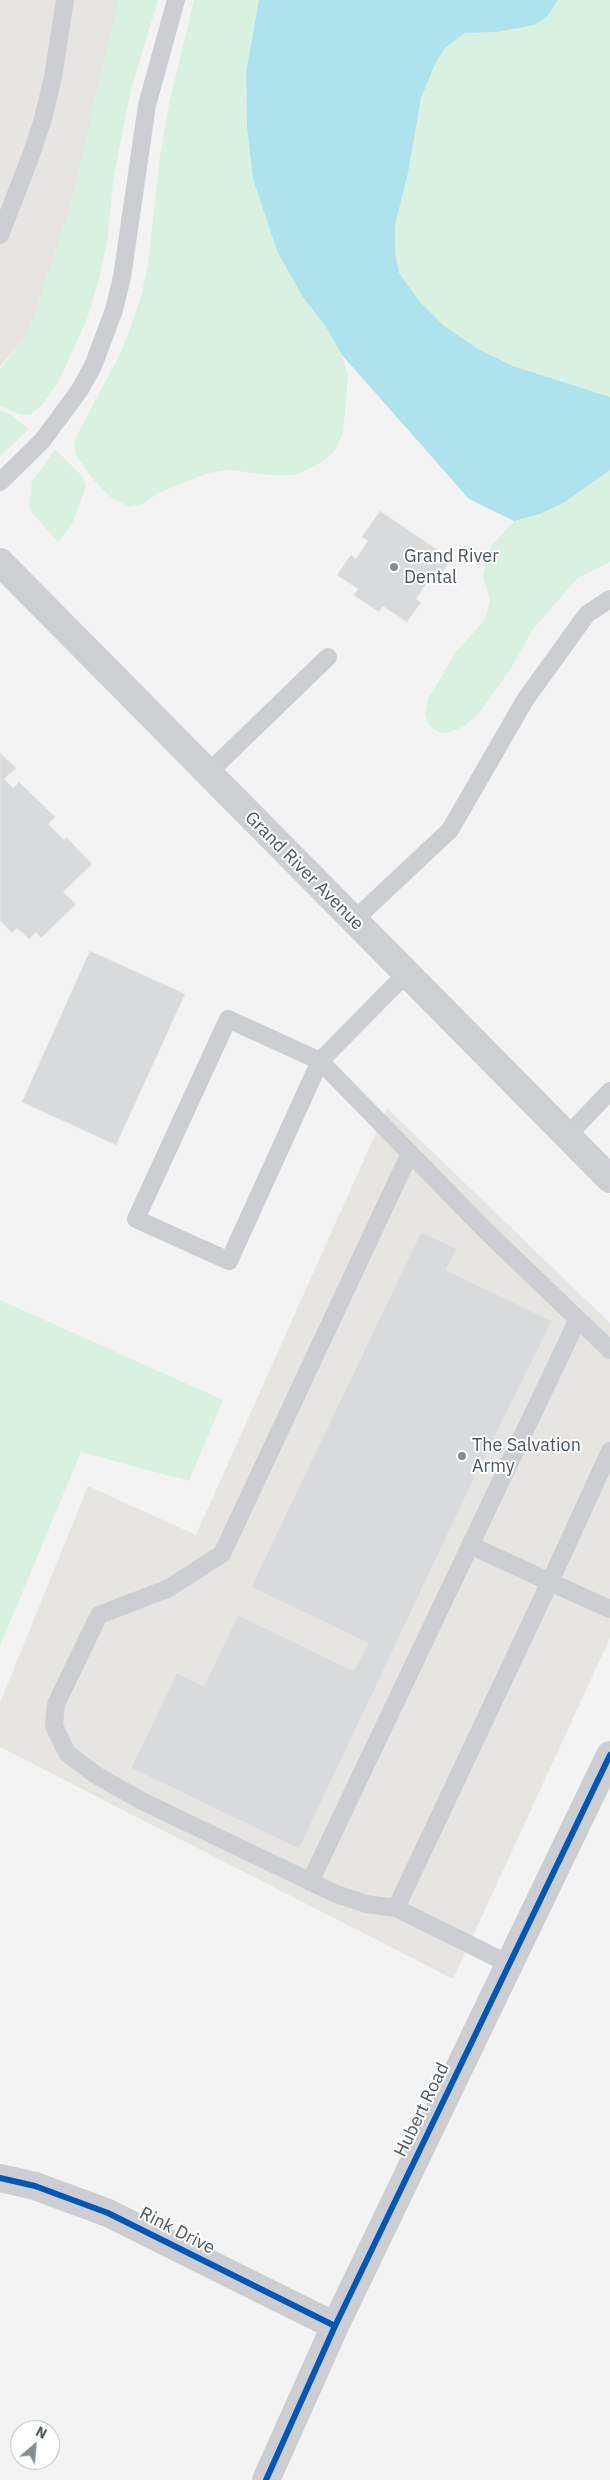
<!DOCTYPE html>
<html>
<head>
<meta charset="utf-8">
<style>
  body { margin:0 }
  #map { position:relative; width:610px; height:2480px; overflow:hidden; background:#f3f3f3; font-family:"IBM Plex Sans",sans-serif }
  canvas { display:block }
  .north { position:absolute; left:10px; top:2420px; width:50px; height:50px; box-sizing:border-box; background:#fff; border:1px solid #b7bbbf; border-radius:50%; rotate:27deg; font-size:14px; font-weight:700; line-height:20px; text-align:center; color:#4a565f }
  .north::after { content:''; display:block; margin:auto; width:18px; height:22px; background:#858d93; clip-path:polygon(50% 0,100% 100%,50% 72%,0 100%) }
</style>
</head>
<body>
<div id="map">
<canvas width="610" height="2480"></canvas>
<div class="north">N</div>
</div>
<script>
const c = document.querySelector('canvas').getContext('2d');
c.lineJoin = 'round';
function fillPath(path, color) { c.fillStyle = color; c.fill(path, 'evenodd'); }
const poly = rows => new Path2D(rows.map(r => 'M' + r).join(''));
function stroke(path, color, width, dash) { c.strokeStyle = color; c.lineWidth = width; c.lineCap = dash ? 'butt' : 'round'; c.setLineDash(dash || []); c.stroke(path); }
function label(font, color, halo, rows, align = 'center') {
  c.font = font + ' "IBM Plex Sans",sans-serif'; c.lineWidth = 4; c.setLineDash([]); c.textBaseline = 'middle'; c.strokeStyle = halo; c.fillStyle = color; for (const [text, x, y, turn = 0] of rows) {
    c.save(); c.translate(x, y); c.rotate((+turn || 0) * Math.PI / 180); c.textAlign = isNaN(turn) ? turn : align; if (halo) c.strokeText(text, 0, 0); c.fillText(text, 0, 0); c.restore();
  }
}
fillPath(poly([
  [0,0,139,0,29,332,0,367],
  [387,1108,610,1323,610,1638,453,1979,0,1747,0,1703,88,1486,196,1535]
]), '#e7e5e2');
fillPath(poly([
  [118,0,158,0,131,90,121,139,113,182,108,236,99,279,87,319,58,383,41,406,30,415,20,415,0,405,0,369,29,332,69,211],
  [194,0,259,0,246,72,247,127,253,179,277,251,302,296,326,327,342,355,348,376,343,434,333,453,317,465,295,475,270,475,230,470,208,473,158,493,142,504,129,507,109,496,91,477,76,455,74,441,123,348,141,297,148,264,160,156,169,104],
  [558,0,610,0,610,397,513,366,478,349,444,326,420,302,399,273,395,252,395,225,408,173,421,98,436,62,446,47,466,33,497,32,547,17],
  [0,411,10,414,29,429,0,456],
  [55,449,83,477,86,486,73,522,58,542,33,514,29,505,32,482],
  [610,470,610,562,578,578,533,629,511,668,480,712,465,726,448,733,438,732,434,729,429,725,425,715,428,699,456,652,484,621,490,601,483,576,491,546,514,521,540,514,565,502],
  [0,1300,223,1400,189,1481,81,1452,0,1646]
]), '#d9f1e1');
fillPath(poly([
  [259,0,558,0,547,17,534,25,497,32,465,33,446,47,436,62,421,98,408,173,395,225,395,252,399,273,420,302,444,326,478,349,513,366,610,397,610,470,565,502,540,514,514,521,469,499,342,355,326,327,302,296,277,251,253,179,247,127,246,72]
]), '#aee2ed');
const building = poly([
  [380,511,451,559,438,579,432,575,416,599,421,602,407,622,383,606,379,612,354,595,358,589,337,575,351,555,356,559,368,541,362,537,380,511],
  [0,753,16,768,4,779,13,788,19,782,55,817,48,824,64,840,66,837,92,864,63,892,76,904,41,938,36,932,29,939,17,928,12,933,0,920,0,753],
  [90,951,185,994,116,1145,22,1102,90,951],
  [421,1232,457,1249,446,1270,552,1321,480,1466,299,1849,131,1768,177,1673,204,1686,238,1615,354,1671,368,1643,251,1587,421,1232]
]);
fillPath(building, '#d9dadb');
stroke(building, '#e4e5e6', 1);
stroke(poly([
  [0,235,30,158,43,119,53,77,65,0],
  [0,482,42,441,79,391,93,366,114,310,122,277,147,105,176,0],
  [208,773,328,657],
  [353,921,450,830,525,700,587,614,610,599],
  [406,974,320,1061,229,1261,136,1219,228,1019,320,1061,486,1231,610,1350],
  [568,1135,610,1091],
  [610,1451,550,1582,610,1609],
  [470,1545,550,1582,396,1908,509,1964],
  [310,1882,578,1319],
  [396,1908,366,1904,336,1894,142,1801,96,1775,67,1753,54,1726,56,1704,99,1615,167,1589,222,1554,410,1153]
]), '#ccced1', 18);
stroke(poly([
  [0,2178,35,2186,108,2213,335,2326],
  [266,2480,335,2326,610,1755]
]), '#ccced1', 28);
stroke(poly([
  [0,562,610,1179]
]), '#cdcfd2', 28);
stroke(poly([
  [0,2178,35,2186,108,2213,335,2326],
  [266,2480,335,2326,610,1755]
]), '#0057b8', 6);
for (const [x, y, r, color] of [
  [394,567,5,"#858d93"],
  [462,1456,5,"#858d93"]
]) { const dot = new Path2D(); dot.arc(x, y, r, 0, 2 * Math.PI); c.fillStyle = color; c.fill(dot); stroke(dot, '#fff', 2); }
label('18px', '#4a565f', '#fff', [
  ["Grand River",404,557],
  ["Dental",404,578],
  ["The Salvation",472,1446],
  ["Army",472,1467]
], 'left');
label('18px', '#4a565f', '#fff', [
  ["Grand River Avenue",304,871,45],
  ["Hubert Road",422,2110,-64],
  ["Rink Drive",177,2231,27]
]);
</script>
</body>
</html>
